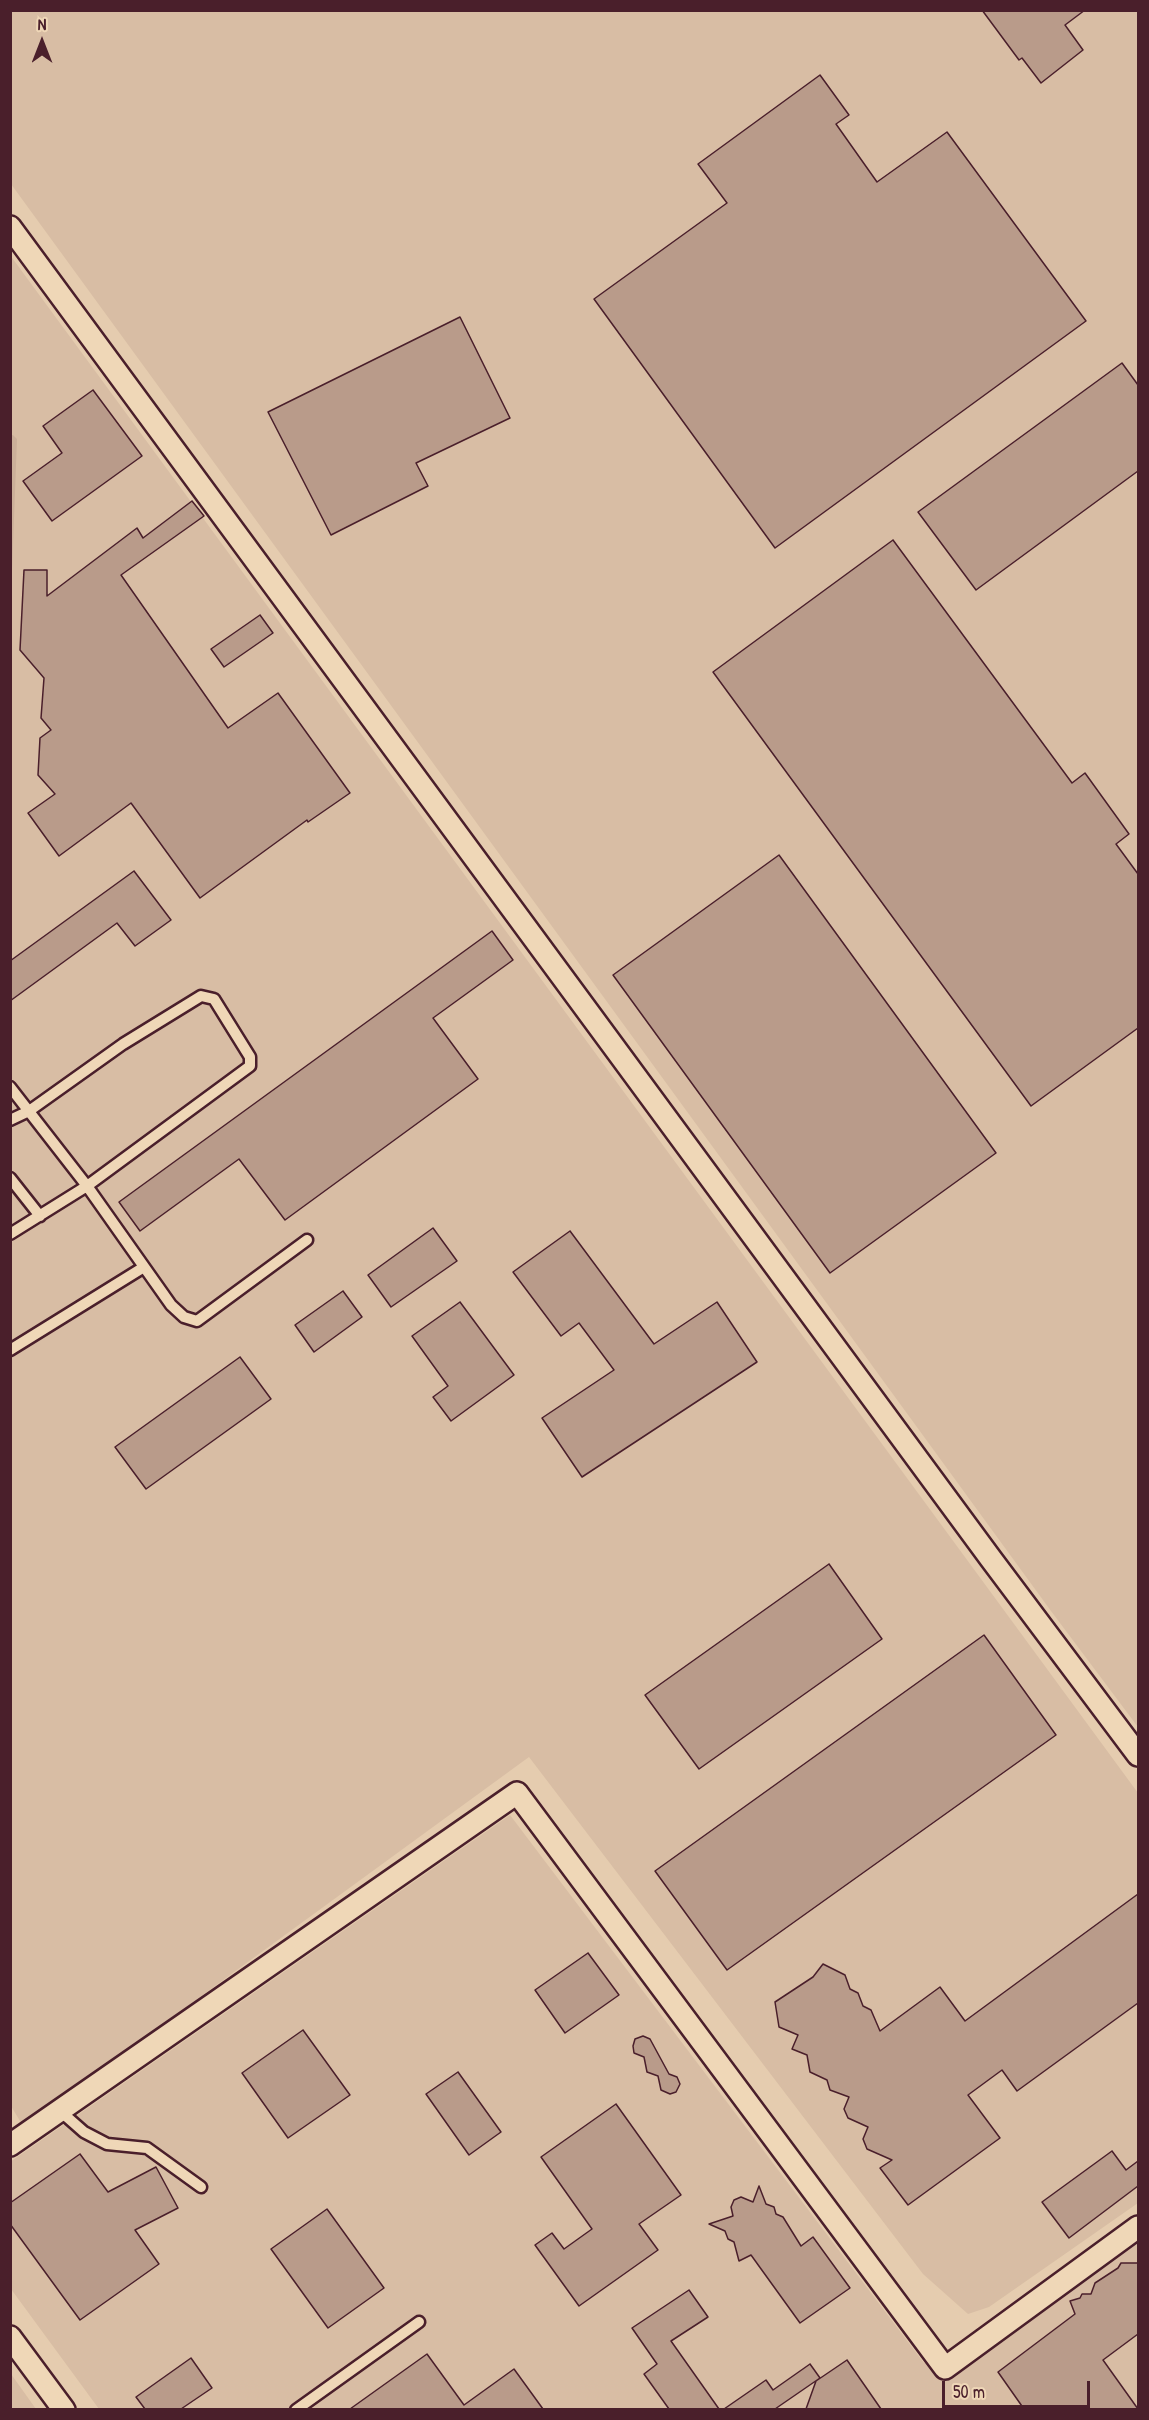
<!DOCTYPE html>
<html>
<head>
<meta charset="utf-8">
<style>
  body { margin:0 }
  #map { position:relative; width:1149px; height:2420px; overflow:hidden; background:#e5ccaf; font-family:"Patrick Hand",sans-serif }
  canvas { display:block }
  .frame { position:absolute; inset:0; border:12px solid #4a1f2b; pointer-events:none }
  .north { position:absolute; left:12px; top:12px; width:60px; height:60px; -webkit-text-stroke:4px #efd7b7; paint-order:stroke; rotate:0deg; font-size:16px; font-weight:700; line-height:24px; text-align:center; color:#4a1f2b }
  .north::after { content:''; display:block; margin:auto; width:21px; height:27px; background:#4a1f2b; clip-path:polygon(50% 0,100% 100%,50% 72%,0 100%) }
  .scale { position:absolute; left:942px; top:2381px; width:148px; height:27px; box-sizing:border-box; border:3px solid #4a1f2b; border-top:0; padding-left:8px; font-size:18px; line-height:21px; white-space:nowrap; color:#4a1f2b; -webkit-text-stroke:4px #efd7b7; paint-order:stroke }
</style>
</head>
<body>
<div id="map">
<canvas width="1149" height="2420"></canvas>
<div class="frame"></div>
<div class="north">N</div>
<div class="scale">50 m</div>
</div>
<script>
const c = document.querySelector('canvas').getContext('2d');
c.lineJoin = 'round';
function fillPath(path, color) { c.fillStyle = color; c.fill(path, 'evenodd'); }
const poly = rows => new Path2D(rows.map(r => 'M' + r).join(''));
function stroke(path, color, width, dash) { c.strokeStyle = color; c.lineWidth = width; c.lineCap = dash ? 'butt' : 'round'; c.setLineDash(dash || []); c.stroke(path); }
fillPath(poly([
  [10,11,1138,11,1138,1727,1051,1611,11,184],
  [10,255,1138,1793,1138,2203,989,2307,968,2314,923,2274,529,1757,23,2126,11,2106],
  [510,1815,924,2363,943,2365,1138,2229,1138,2409,99,2409,11,2289,10,2162],
  [11,2374,36,2409,11,2409]
]), '#d8bda4');
fillPath(poly([
  [13,435,17,439,11,598,10,436]
]), '#cbaf99');
const building = poly([
  [982,10,1085,10,1065,25,1083,50,1041,83,1022,58,1019,60,982,10],
  [820,75,849,115,836,124,877,182,947,132,1086,321,775,548,594,299,727,203,698,164,820,75],
  [460,317,510,418,416,463,428,486,331,535,268,412,460,317],
  [1122,363,1138,385,1138,471,976,590,918,512,1122,363],
  [93,390,142,456,52,521,23,481,62,453,43,426,93,390],
  [192,501,204,516,121,575,228,728,278,693,350,793,308,822,307,820,200,898,131,803,59,856,28,813,55,794,38,775,40,738,51,730,41,718,44,678,20,650,24,570,47,570,47,596,137,528,143,538,192,501],
  [893,540,1072,783,1085,773,1129,834,1116,844,1138,874,1138,1028,1031,1106,713,672,893,540],
  [260,615,273,633,224,667,211,649,260,615],
  [779,855,996,1153,830,1273,613,975,779,855],
  [134,871,171,920,135,946,117,923,10,1001,10,961,134,871],
  [492,931,513,960,433,1018,478,1079,285,1220,239,1159,140,1231,119,1202,492,931],
  [433,1228,457,1261,391,1307,368,1275,433,1228],
  [570,1231,654,1344,717,1302,757,1362,582,1477,542,1418,614,1370,579,1323,561,1336,513,1272,570,1231],
  [343,1291,362,1317,314,1352,295,1325,343,1291],
  [460,1302,514,1375,451,1421,433,1397,448,1386,412,1336,460,1302],
  [240,1357,271,1399,146,1489,115,1447,240,1357],
  [829,1564,882,1639,699,1769,645,1695,829,1564],
  [984,1635,1056,1735,727,1970,655,1871,984,1635],
  [1138,1894,1138,2003,1017,2091,1002,2070,968,2095,1000,2138,908,2205,880,2168,892,2160,867,2149,863,2139,868,2127,848,2118,844,2109,849,2097,830,2090,827,2080,810,2072,807,2055,792,2049,798,2035,779,2027,775,2002,813,1977,823,1964,845,1975,850,1989,858,1993,863,2006,871,2010,880,2031,940,1987,965,2021,1138,1894],
  [588,1953,619,1995,565,2033,535,1990,588,1953],
  [303,2030,350,2095,288,2138,242,2073,303,2030],
  [643,2036,650,2039,669,2074,677,2077,680,2084,676,2092,670,2094,661,2090,658,2076,647,2072,644,2057,634,2053,633,2046,635,2039,643,2036],
  [458,2072,501,2132,469,2155,426,2094,458,2072],
  [616,2104,681,2195,639,2224,658,2250,579,2306,535,2245,552,2233,564,2249,592,2229,541,2157,616,2104],
  [1112,2151,1126,2170,1138,2161,1138,2186,1069,2238,1042,2202,1112,2151],
  [80,2154,108,2192,156,2167,178,2208,135,2230,159,2264,80,2320,10,2224,10,2203,80,2154],
  [759,2186,766,2204,774,2207,776,2214,783,2217,801,2246,813,2237,850,2288,800,2323,751,2255,739,2261,734,2242,728,2239,725,2231,709,2224,733,2216,731,2207,734,2200,741,2197,753,2202,759,2186],
  [327,2209,384,2288,328,2328,271,2249,327,2209],
  [1121,2263,1138,2263,1138,2334,1103,2360,1138,2409,1024,2409,998,2372,1075,2314,1070,2301,1080,2298,1082,2294,1091,2294,1095,2283,1118,2268,1121,2263],
  [689,2290,708,2317,671,2341,719,2409,669,2409,644,2374,657,2364,632,2328,689,2290],
  [427,2354,464,2405,514,2369,543,2409,350,2409,427,2354],
  [191,2358,212,2388,181,2409,145,2409,136,2397,191,2358],
  [847,2360,881,2409,806,2409,816,2381,847,2360],
  [810,2364,820,2378,775,2409,724,2409,766,2380,773,2390,810,2364]
]);
fillPath(building, '#b99b8a');
stroke(building, '#4a1f2b', 1.5);
const service = poly([
  [10,1087,87,1186,171,1305,184,1317,197,1321,307,1240],
  [10,1120,29,1111,123,1044,201,996,214,999,250,1057,250,1066,87,1186,10,1234],
  [10,1178,40,1216],
  [10,1350,144,1267],
  [59,2110,84,2132,107,2144,147,2148,201,2187],
  [296,2410,419,2322]
]);
const minor = poly([
  [10,227,991,1559,1138,1755],
  [10,2145,517,1793,945,2368,1138,2227],
  [10,2337,64,2410]
]);
stroke(service, '#4a1f2b', 15);
stroke(minor, '#4a1f2b', 26);
stroke(service, '#efd7b7', 10);
stroke(minor, '#efd7b7', 21);
</script>
</body>
</html>
